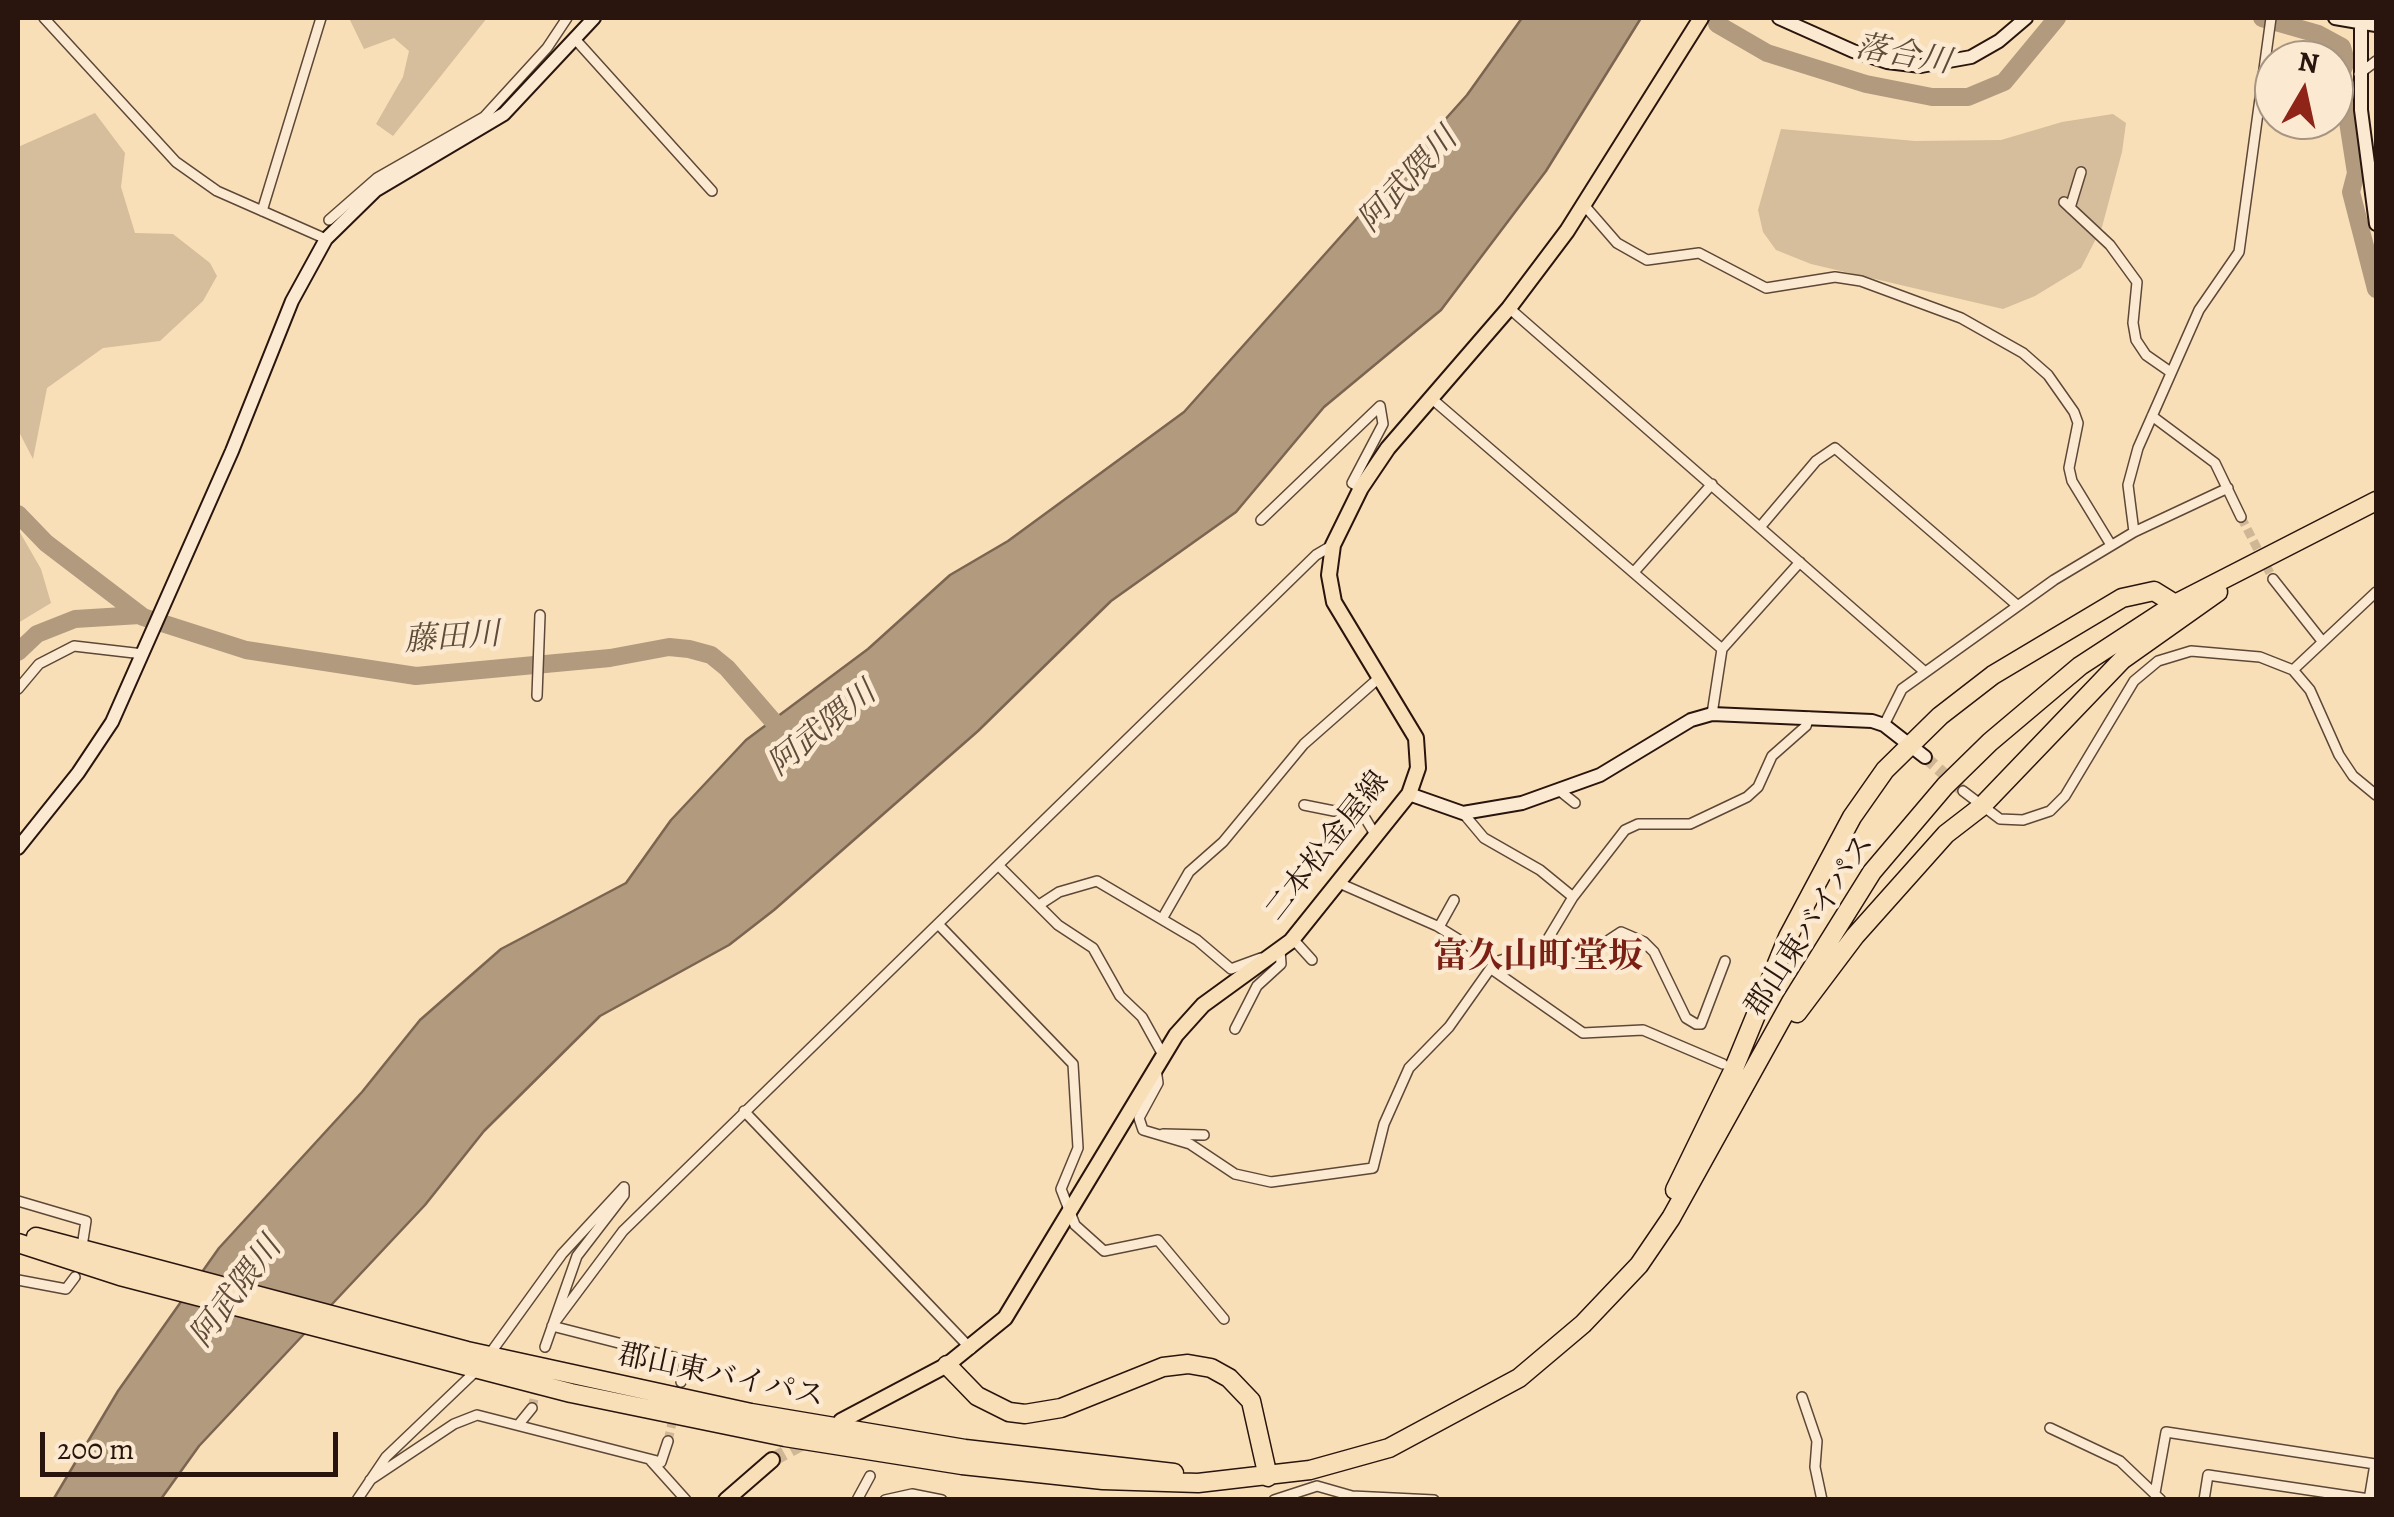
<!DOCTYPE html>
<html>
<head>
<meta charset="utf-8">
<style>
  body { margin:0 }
  #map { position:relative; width:2394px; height:1517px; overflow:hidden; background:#f9dfb8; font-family:Alegreya,serif }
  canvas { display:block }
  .frame { position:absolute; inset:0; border:20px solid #29150d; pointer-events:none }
  .north { position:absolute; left:2254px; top:40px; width:100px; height:100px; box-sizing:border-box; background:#fbead1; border:2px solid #a79583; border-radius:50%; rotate:9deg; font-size:28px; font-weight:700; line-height:40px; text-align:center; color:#29150d }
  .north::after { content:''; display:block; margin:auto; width:35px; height:45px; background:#8f2418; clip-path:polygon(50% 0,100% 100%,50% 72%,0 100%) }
  .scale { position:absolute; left:40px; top:1432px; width:298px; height:45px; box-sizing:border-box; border:5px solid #29150d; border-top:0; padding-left:12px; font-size:30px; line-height:35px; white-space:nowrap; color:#29150d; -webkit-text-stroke:8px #fbead1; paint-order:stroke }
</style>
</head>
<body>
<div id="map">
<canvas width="2394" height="1517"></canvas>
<div class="frame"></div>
<div class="north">N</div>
<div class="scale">200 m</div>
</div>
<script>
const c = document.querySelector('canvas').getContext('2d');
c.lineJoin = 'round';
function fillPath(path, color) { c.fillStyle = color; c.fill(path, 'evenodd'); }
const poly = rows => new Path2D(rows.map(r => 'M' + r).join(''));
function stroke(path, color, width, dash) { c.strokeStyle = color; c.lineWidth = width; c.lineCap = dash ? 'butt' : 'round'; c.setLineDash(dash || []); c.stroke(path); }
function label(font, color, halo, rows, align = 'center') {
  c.font = font + ' Alegreya,"Noto Serif JP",serif'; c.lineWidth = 9; c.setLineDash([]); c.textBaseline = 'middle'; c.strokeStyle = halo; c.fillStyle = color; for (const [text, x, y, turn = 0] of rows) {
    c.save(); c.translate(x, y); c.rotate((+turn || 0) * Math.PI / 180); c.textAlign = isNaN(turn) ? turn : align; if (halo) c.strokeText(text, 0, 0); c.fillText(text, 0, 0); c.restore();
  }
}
fillPath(poly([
  [349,18,487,18,393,136,376,124,403,77,409,51,394,38,364,49],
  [95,113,125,153,121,187,135,233,173,234,210,263,217,276,203,301,160,341,103,348,47,388,33,459,18,430,18,147],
  [2113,114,2126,123,2122,152,2102,227,2081,268,2035,296,2003,309,1811,264,1776,250,1763,232,1758,210,1781,129,1915,141,2001,140,2062,122],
  [18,529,41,569,51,603,18,623]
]), '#d6bd9b');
const water = poly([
  [1522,18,1641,18,1546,171,1441,310,1324,407,1236,512,1111,601,978,731,774,910,729,945,600,1016,484,1131,425,1205,199,1446,161,1499,53,1500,118,1391,219,1248,362,1092,420,1020,501,949,626,883,671,820,746,740,868,649,950,575,1008,541,1184,412,1467,95,1522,18]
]);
fillPath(water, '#b29a7e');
stroke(water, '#7b6551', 2.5);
stroke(poly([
  [2262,18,2318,34,2342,47,2346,61,2337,85,2344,96,2356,173,2351,192,2376,289],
  [1717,24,1767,53,1866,84,1932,97,1968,97,2004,82,2057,18],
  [18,514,46,543,143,617,246,650,416,676,610,658,669,647,689,649,711,655,727,668,786,736],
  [18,652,37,634,75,619,140,615]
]), '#b29a7e', 18);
stroke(poly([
  [2241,517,2273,579],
  [532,1408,538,1381],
  [668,1441,674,1414]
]), '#cfb796', 9, [9, 4.5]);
stroke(poly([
  [1925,757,1963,791]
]), '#cfb796', 12, [12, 6]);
stroke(poly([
  [772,1460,810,1439]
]), '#cfb796', 14, [14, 7]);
const street = poly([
  [44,18,176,162,217,191,326,239],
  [575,39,712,191],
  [2359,74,2376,61],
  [2064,202,2110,245,2137,282,2133,323,2136,340,2146,355,2169,371],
  [1584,205,1617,243,1647,260,1699,253,1766,288,1835,277,1861,281,1961,318,2023,353,2048,375,2074,412,2078,423,2069,468,2072,481,2111,545],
  [2070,208,2081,172],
  [262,211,321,18],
  [329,220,377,178,484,117,547,48,567,18],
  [1509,308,1925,672],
  [1431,398,1722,649],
  [2152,416,2215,463,2241,517],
  [1261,520,1380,406,1383,424,1352,483,1361,488],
  [1761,526,1816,461,1835,448,2018,606],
  [2134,532,2128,485,2138,448,2199,310,2239,252,2271,18],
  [1634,572,1712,484],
  [2273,579,2322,641],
  [2293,670,2376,592],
  [18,689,39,664,74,646,143,654],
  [537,696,540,615],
  [1712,714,1722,649,1800,562],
  [1884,725,1902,689,2054,580,2134,532,2228,488],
  [1560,791,1575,803],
  [1963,791,2000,819,2023,820,2050,811,2065,796,2134,681,2158,661,2191,651,2260,657,2293,670,2310,690,2339,755,2353,776,2376,795],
  [1304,805,1334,811,1359,808,1376,836],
  [1463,813,1484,838,1540,870,1573,897],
  [999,866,1058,925,1093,948,1120,996,1142,1017,1163,1055],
  [1039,905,1059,892,1097,881,1197,940,1231,969,1261,958],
  [1162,919,1189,872,1223,842,1304,744,1380,677],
  [939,925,1073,1064,1078,1148,1061,1189,1075,1225,1104,1251,1158,1240,1224,1319],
  [1439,927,1454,900],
  [1293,939,1312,960],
  [1543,947,1573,897,1625,830,1638,824,1690,824,1747,797,1758,787,1772,756,1806,726,1809,717],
  [1495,962,1543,947,1586,955,1621,932,1644,942,1654,952,1686,1018,1696,1024,1701,1024,1725,961],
  [1493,970,1583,1033,1643,1030,1723,1064],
  [1235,1029,1257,986,1281,964,1280,950],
  [1156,1069,1158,1083,1139,1118,1143,1130,1190,1144,1235,1174,1271,1182,1373,1168,1384,1124,1409,1068,1449,1027,1495,962,1437,926,1339,883],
  [744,1111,971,1349],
  [1163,1134,1204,1135],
  [18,1201,86,1221,83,1240],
  [18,1280,66,1289,75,1277],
  [545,1347,577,1256,624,1195,624,1187],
  [489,1355,562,1254,624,1187],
  [681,1382,685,1360,552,1326,623,1231,1316,555,1333,545],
  [1802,1397,1817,1441,1815,1467,1822,1500],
  [519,1424,532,1408],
  [2050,1428,2120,1461,2161,1500],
  [651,1461,686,1500],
  [370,1480,454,1424,477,1415,661,1462,668,1441],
  [2155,1493,2166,1432,2375,1464,2369,1500],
  [357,1500,386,1457,477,1370],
  [857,1500,870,1476],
  [885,1500,912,1494,942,1500],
  [1274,1500,1317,1486,1352,1496,1434,1500],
  [2204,1500,2208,1475,2369,1499]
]);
const secondary = poly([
  [1779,18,1853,51,1887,62,1921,66,1971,57,1999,41,2026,18],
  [2335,18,2376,25],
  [2361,25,2361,110,2376,224],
  [1409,794,1463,813,1522,803,1600,775,1691,720,1712,714,1872,721,1884,725,1925,757],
  [18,848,78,773,112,722,232,451,292,301,326,239,376,190,504,114,594,18]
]);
const primary = poly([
  [841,1421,947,1365,1005,1318,1176,1035,1203,1005,1291,941,1409,794,1418,768,1416,738,1334,602,1329,575,1333,545,1361,488,1388,448,1509,308,1567,231,1701,18],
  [726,1500,772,1460]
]);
const highway = poly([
  [1797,1013,1855,936,1946,834,1981,807,2122,660,2218,592],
  [1675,1190,1732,1073,1788,937,1852,817,1885,770,1940,716,1993,675,2122,598,2154,591,2175,604],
  [36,1237,467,1351,751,1413,965,1449,1174,1473],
  [18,1243,120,1276,571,1393,785,1437,962,1465,1103,1480,1198,1483,1310,1470,1389,1448,1519,1378,1583,1324,1639,1265,1671,1218,1791,1002,1872,872,1945,786,1990,742,2080,666,2175,604,2376,501],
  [947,1365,977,1396,1009,1412,1025,1414,1061,1408,1163,1367,1188,1364,1211,1368,1229,1378,1251,1401,1268,1477]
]);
stroke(street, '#5d4838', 12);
stroke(secondary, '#29150d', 16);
stroke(primary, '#29150d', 18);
stroke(highway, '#29150d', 21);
stroke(street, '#fbead1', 9);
stroke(secondary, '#fbead1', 12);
stroke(primary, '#f9dfb8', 14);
stroke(highway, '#f9dfb8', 18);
label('30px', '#29150d', '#fbead1', [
  ["二本松金屋線",1328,847,-52],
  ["郡山東バイパス",1811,926,-57],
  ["郡山東バイパス",721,1377,12]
]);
label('italic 32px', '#604a3a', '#fbead1', [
  ["落合川",1903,56,10],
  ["阿武隈川",1409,181,-47],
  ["藤田川",452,639,-4],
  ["阿武隈川",823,730,-39],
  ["阿武隈川",237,1293,-53]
]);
label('bold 35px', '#7a1f14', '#fbead1', [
  ["富久山町堂坂",1538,958]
]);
</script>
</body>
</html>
